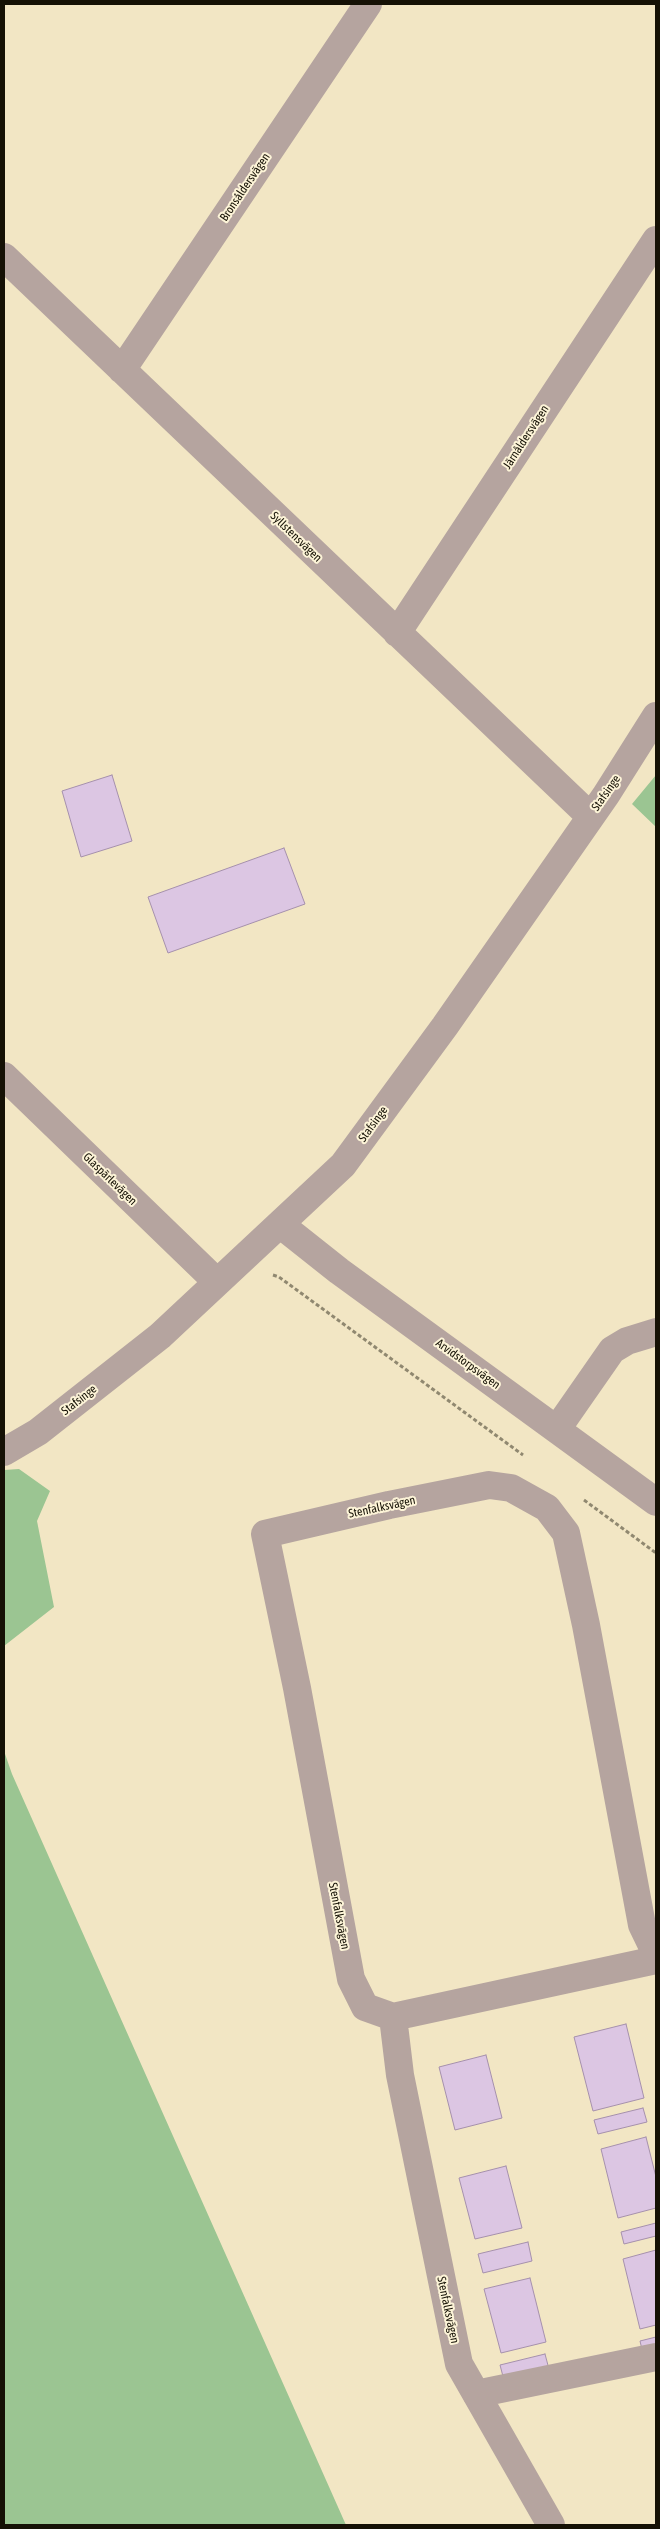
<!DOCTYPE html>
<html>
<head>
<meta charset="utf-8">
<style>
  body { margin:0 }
  #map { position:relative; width:660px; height:2529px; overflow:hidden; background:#f2e6c4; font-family:"Asap Condensed",sans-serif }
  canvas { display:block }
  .frame { position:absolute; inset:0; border:5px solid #151105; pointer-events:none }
</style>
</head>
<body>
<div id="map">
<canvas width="660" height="2529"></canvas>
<div class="frame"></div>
</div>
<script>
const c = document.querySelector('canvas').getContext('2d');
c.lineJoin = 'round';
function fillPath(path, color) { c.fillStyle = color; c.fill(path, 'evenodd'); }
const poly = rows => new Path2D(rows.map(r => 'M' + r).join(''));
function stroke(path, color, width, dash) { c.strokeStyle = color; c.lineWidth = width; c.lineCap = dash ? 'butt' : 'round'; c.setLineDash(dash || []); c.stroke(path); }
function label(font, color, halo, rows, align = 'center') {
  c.font = font + ' "Asap Condensed",sans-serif'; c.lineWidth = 4; c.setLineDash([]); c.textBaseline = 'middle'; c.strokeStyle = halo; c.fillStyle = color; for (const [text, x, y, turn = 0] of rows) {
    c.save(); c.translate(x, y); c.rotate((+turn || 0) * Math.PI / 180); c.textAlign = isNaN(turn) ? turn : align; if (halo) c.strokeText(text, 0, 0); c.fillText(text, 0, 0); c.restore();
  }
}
fillPath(poly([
  [656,775,656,827,632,804],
  [19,1469,50,1491,37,1521,54,1607,4,1646,4,1470],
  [4,1751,12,1774,346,2525,4,2525]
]), '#9bc592');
const building = poly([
  [112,775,132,841,81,857,62,791,112,775],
  [284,848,305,904,168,953,148,897,284,848],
  [626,2024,644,2098,593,2111,574,2037,626,2024],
  [486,2055,502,2118,455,2130,439,2067,486,2055],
  [643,2108,647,2122,598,2134,594,2120,643,2108],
  [646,2137,656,2177,656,2208,618,2218,601,2149,646,2137],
  [506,2166,522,2228,475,2239,459,2178,506,2166],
  [656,2223,656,2236,624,2244,621,2232,656,2223],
  [528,2242,532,2261,483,2273,478,2254,528,2242],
  [656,2250,656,2325,640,2329,623,2259,656,2250],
  [530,2278,546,2342,501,2353,484,2289,530,2278],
  [656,2337,656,2355,644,2358,640,2341,656,2337],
  [545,2354,550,2373,505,2384,500,2365,545,2354]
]);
fillPath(building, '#dcc6e3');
stroke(building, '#a590ac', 1);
stroke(poly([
  [273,1275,279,1277,523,1455],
  [584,1500,656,1553]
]), '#908870', 3, [4, 2.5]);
stroke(poly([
  [4,257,590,816],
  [122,370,368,4],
  [397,633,656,240],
  [4,1076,217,1282],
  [281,1225,339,1271,656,1502],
  [557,1429,612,1350,627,1341,656,1332],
  [4,1452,38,1432,160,1336,343,1165,445,1026,606,795,656,716],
  [393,2017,656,1960],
  [476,2394,656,2357],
  [551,2525,459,2364,400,2075,393,2017,365,2007,351,1979,297,1688,265,1534,389,1505,489,1485,511,1488,547,1508,566,1533,586,1625,642,1925,656,1954]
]), '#b5a49f', 28);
label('12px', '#151105', '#fdf4d8', [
  ["Bronsåldersvägen",245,187,-56],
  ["Järnåldersvägen",526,437,-57],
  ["Syllstensvägen",296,537,44],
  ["Stafsinge",606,793,-55],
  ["Stafsinge",373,1124,-54],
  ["Glaspärlevägen",110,1179,44],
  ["Arvidstorpsvägen",468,1364,36],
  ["Stafsinge",79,1400,-38],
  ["Stenfalksvägen",382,1507,-12],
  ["Stenfalksvägen",339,1916,79],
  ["Stenfalksvägen",448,2310,78]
]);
</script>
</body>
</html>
